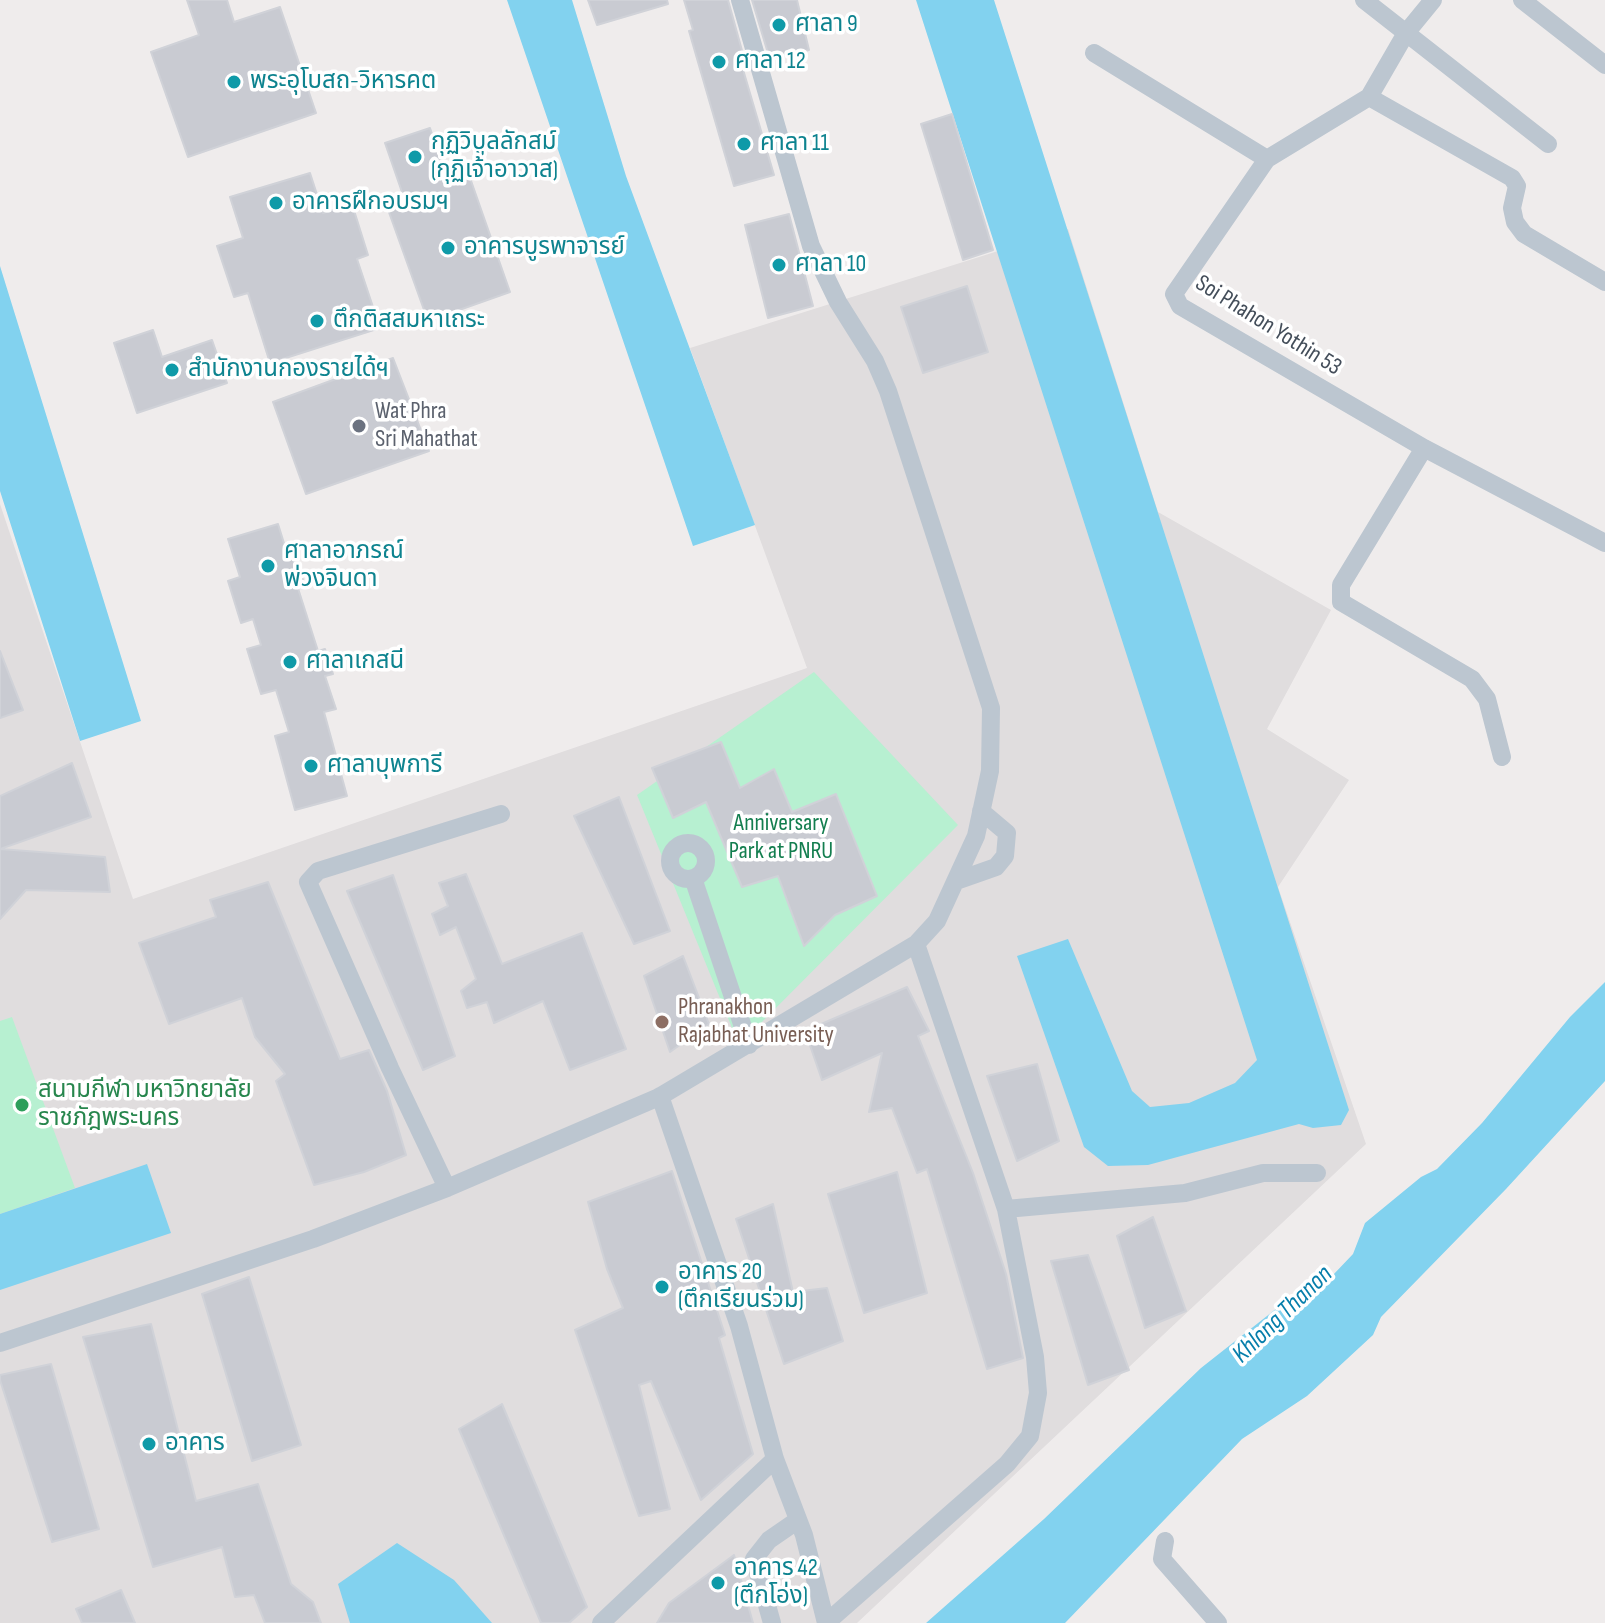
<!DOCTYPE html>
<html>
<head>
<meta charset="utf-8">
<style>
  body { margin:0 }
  canvas { display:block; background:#efecec }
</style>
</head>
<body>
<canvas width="1605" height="1623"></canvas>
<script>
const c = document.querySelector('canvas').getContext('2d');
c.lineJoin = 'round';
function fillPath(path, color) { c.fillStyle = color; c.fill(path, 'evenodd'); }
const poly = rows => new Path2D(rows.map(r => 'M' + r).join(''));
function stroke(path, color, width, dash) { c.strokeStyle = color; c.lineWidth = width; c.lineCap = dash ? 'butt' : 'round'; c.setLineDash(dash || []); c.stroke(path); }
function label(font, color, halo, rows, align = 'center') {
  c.font = font + ' "Sofia Sans Condensed","Noto Sans Thai",sans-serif'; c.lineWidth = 7; c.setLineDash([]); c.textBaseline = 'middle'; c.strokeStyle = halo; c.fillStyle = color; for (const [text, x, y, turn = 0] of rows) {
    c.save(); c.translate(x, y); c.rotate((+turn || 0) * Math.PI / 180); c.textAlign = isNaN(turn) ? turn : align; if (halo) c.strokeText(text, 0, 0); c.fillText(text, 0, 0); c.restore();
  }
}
fillPath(poly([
  [1068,229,1158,512,1331,610,1267,729,1349,780,1278,887,1366,1144,857,1623,0,1623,0,504,133,899,807,668,690,348]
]), '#e0ddde');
fillPath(poly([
  [814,672,958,825,739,1045,637,795],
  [12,1017,75,1188,0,1214,0,1021]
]), '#b7f0d1');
fillPath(poly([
  [507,0,572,0,626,176,755,525,693,546],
  [916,0,994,0,1349,1110,1341,1125,1313,1128,1299,1124,1148,1165,1108,1166,1084,1147,1017,956,1068,939,1132,1091,1150,1107,1189,1103,1235,1083,1257,1060],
  [0,266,141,721,80,741,0,491],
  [1605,982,1605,1081,1506,1189,1381,1317,1373,1335,1307,1396,1242,1439,1065,1623,926,1623,1044,1519,1201,1368,1286,1301,1313,1296,1353,1254,1365,1223,1421,1177,1437,1169,1482,1123,1570,1017],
  [147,1164,171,1233,0,1290,0,1214],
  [397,1543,454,1580,492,1623,350,1623,338,1584]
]), '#82d2ef');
const building = poly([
  [187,0,227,0,234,22,280,7,316,113,188,157,151,52,199,35,187,0],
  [588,0,667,0,668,4,597,25,588,0],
  [684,0,728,0,746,65,742,66,774,175,734,186,689,31,693,30,684,0],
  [752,0,797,0,809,50,770,60,752,0],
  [952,114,993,250,963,260,921,124,952,114],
  [430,128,448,182,469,175,510,292,428,321,386,204,404,198,385,143,430,128],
  [310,173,323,213,352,204,368,255,357,259,380,328,270,363,248,293,234,297,217,246,243,238,230,197,310,173],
  [789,214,813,306,768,318,745,225,789,214],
  [967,286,988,352,923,373,901,307,967,286],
  [153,330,162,357,212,340,227,383,137,413,114,343,153,330],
  [393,358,429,451,306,494,273,402,393,358],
  [278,524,288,556,295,554,303,580,296,582,318,651,325,649,333,674,325,676,336,709,324,712,347,796,295,810,275,736,289,732,276,690,261,694,247,649,261,645,253,619,241,623,228,581,240,577,228,539,278,524],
  [0,651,23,710,0,718,0,651],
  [721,742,740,788,774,769,792,812,836,794,877,896,835,915,804,946,778,876,742,887,706,802,673,818,652,768,721,742],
  [72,763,91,817,0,849,105,857,110,892,26,890,0,919,0,796,72,763],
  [619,797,670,931,634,944,574,816,619,797],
  [466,874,502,964,582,933,626,1049,570,1070,543,1001,494,1023,487,1002,467,1008,461,991,476,979,456,927,440,935,432,914,448,906,439,883,466,874],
  [393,875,455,1056,423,1070,347,891,393,875],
  [268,882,340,1059,369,1050,387,1091,406,1155,364,1172,314,1185,276,1081,285,1074,255,1037,242,998,169,1024,139,943,216,917,210,900,268,882],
  [683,956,709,1024,670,1052,644,976,683,956],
  [907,987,929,1031,918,1036,973,1173,1006,1274,1023,1358,987,1369,927,1169,917,1173,892,1108,869,1112,882,1053,822,1080,805,1031,907,987],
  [1037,1064,1059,1141,1017,1161,987,1076,1037,1064],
  [672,1171,725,1335,719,1338,753,1454,701,1500,651,1381,639,1385,670,1509,639,1516,575,1330,623,1308,607,1269,588,1202,672,1171],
  [897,1172,927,1293,864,1313,828,1194,897,1172],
  [773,1204,793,1292,827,1288,843,1341,784,1364,736,1219,773,1204],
  [1153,1217,1186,1311,1145,1328,1117,1236,1153,1217],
  [1088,1255,1129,1370,1088,1385,1051,1261,1088,1255],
  [249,1277,301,1445,252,1461,202,1294,249,1277],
  [151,1324,196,1501,258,1484,291,1584,313,1602,321,1623,265,1623,254,1595,235,1597,222,1547,153,1567,83,1337,151,1324],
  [51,1364,99,1529,52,1542,0,1380,0,1375,51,1364],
  [502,1404,587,1607,569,1623,541,1623,459,1429,502,1404],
  [734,1555,753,1623,657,1623,669,1603,734,1555],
  [121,1590,135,1623,82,1623,76,1609,121,1590]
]);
fillPath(building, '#c9cbd2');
stroke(building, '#d0d2d8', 2);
stroke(poly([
  [1364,0,1548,144],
  [1433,0,1406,33,1369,97,1267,159,1174,294,1180,306,1424,448,1605,543],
  [1522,0,1605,65],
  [1094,53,1267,159],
  [1369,97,1512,178,1517,186,1512,208,1515,222,1524,234,1605,282],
  [1424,448,1341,585,1341,602,1472,679,1487,699,1502,757],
  '670 861a18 18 0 1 1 36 0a18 18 0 1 1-36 0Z',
  [693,878,749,1045],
  [959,880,996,867,1005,856,1007,833,981,811],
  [660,1096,739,1326,775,1459,804,1535,826,1623,1007,1464,1030,1436,1038,1393,1035,1357,1006,1209,916,944],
  [447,1188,390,1068,308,882,318,871,501,814],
  [1006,1209,1185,1193,1263,1173,1317,1173],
  [0,1343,313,1239,447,1188,659,1097,916,944,937,921,976,836,990,771,991,708,888,391,875,361,838,302,811,246,740,0],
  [1165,1541,1162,1559,1218,1623],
  [601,1623,775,1459],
  [772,1623,754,1559,769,1540,798,1520]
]), '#bcc6d0', 18);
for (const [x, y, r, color] of [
  [779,25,8,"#0f9aa8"],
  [719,62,8,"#0f9aa8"],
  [234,82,8,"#0f9aa8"],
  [744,144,8,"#0f9aa8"],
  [415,157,8,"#0f9aa8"],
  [276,203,8,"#0f9aa8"],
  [448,248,8,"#0f9aa8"],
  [779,265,8,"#0f9aa8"],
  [317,321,8,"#0f9aa8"],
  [172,370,8,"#0f9aa8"],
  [359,426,8,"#6b7280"],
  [268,566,8,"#0f9aa8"],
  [290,662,8,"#0f9aa8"],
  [311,766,8,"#0f9aa8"],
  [662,1022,8,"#8d6e63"],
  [22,1105,8,"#2e9e5b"],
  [662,1287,8,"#0f9aa8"],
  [149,1444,8,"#0f9aa8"],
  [718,1583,8,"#0f9aa8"]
]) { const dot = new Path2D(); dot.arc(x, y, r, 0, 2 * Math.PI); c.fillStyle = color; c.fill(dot); stroke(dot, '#fff', 3); }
label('24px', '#0d838f', '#fff', [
  ["ศาลา 9",795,25],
  ["ศาลา 12",735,62],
  ["พระอุโบสถ-วิหารคต",250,82],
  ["กุฏิวิบูลลักสม์",431,143],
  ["(กุฏิเจ้าอาวาส)",431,171],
  ["ศาลา 11",760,144],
  ["อาคารฝึกอบรมฯ",292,203],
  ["อาคารบูรพาจารย์",464,248],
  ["ศาลา 10",795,265],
  ["ตึกติสสมหาเถระ",333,321],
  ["สำนักงานกองรายได้ฯ",188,370],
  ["ศาลาอาภรณ์",284,552],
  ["พ่วงจินดา",284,580],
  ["ศาลาเกสนี",306,662],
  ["ศาลาบุพการี",327,766],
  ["อาคาร 20",678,1273],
  ["(ตึกเรียนร่วม)",678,1301],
  ["อาคาร",165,1444],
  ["อาคาร 42",734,1569],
  ["(ตึกโอ่ง)",734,1597]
], 'left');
label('24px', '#444e5a', '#fff', [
  ["Soi Phahon Yothin 53",1268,326,32]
]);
label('24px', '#5b616d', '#fff', [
  ["Wat Phra",375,412],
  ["Sri Mahathat",375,440]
], 'left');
label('24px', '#137e4f', '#fff', [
  ["Anniversary",781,824],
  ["Park at PNRU",781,852]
]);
label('24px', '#785e54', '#fff', [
  ["Phranakhon",678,1008],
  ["Rajabhat University",678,1036]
], 'left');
label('24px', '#27864d', '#fff', [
  ["สนามกีฬา มหาวิทยาลัย",38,1091],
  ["ราชภัฎพระนคร",38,1119]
], 'left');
label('italic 26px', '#067eab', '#fff', [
  ["Khlong Thanon",1283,1315,-44]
]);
</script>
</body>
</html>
